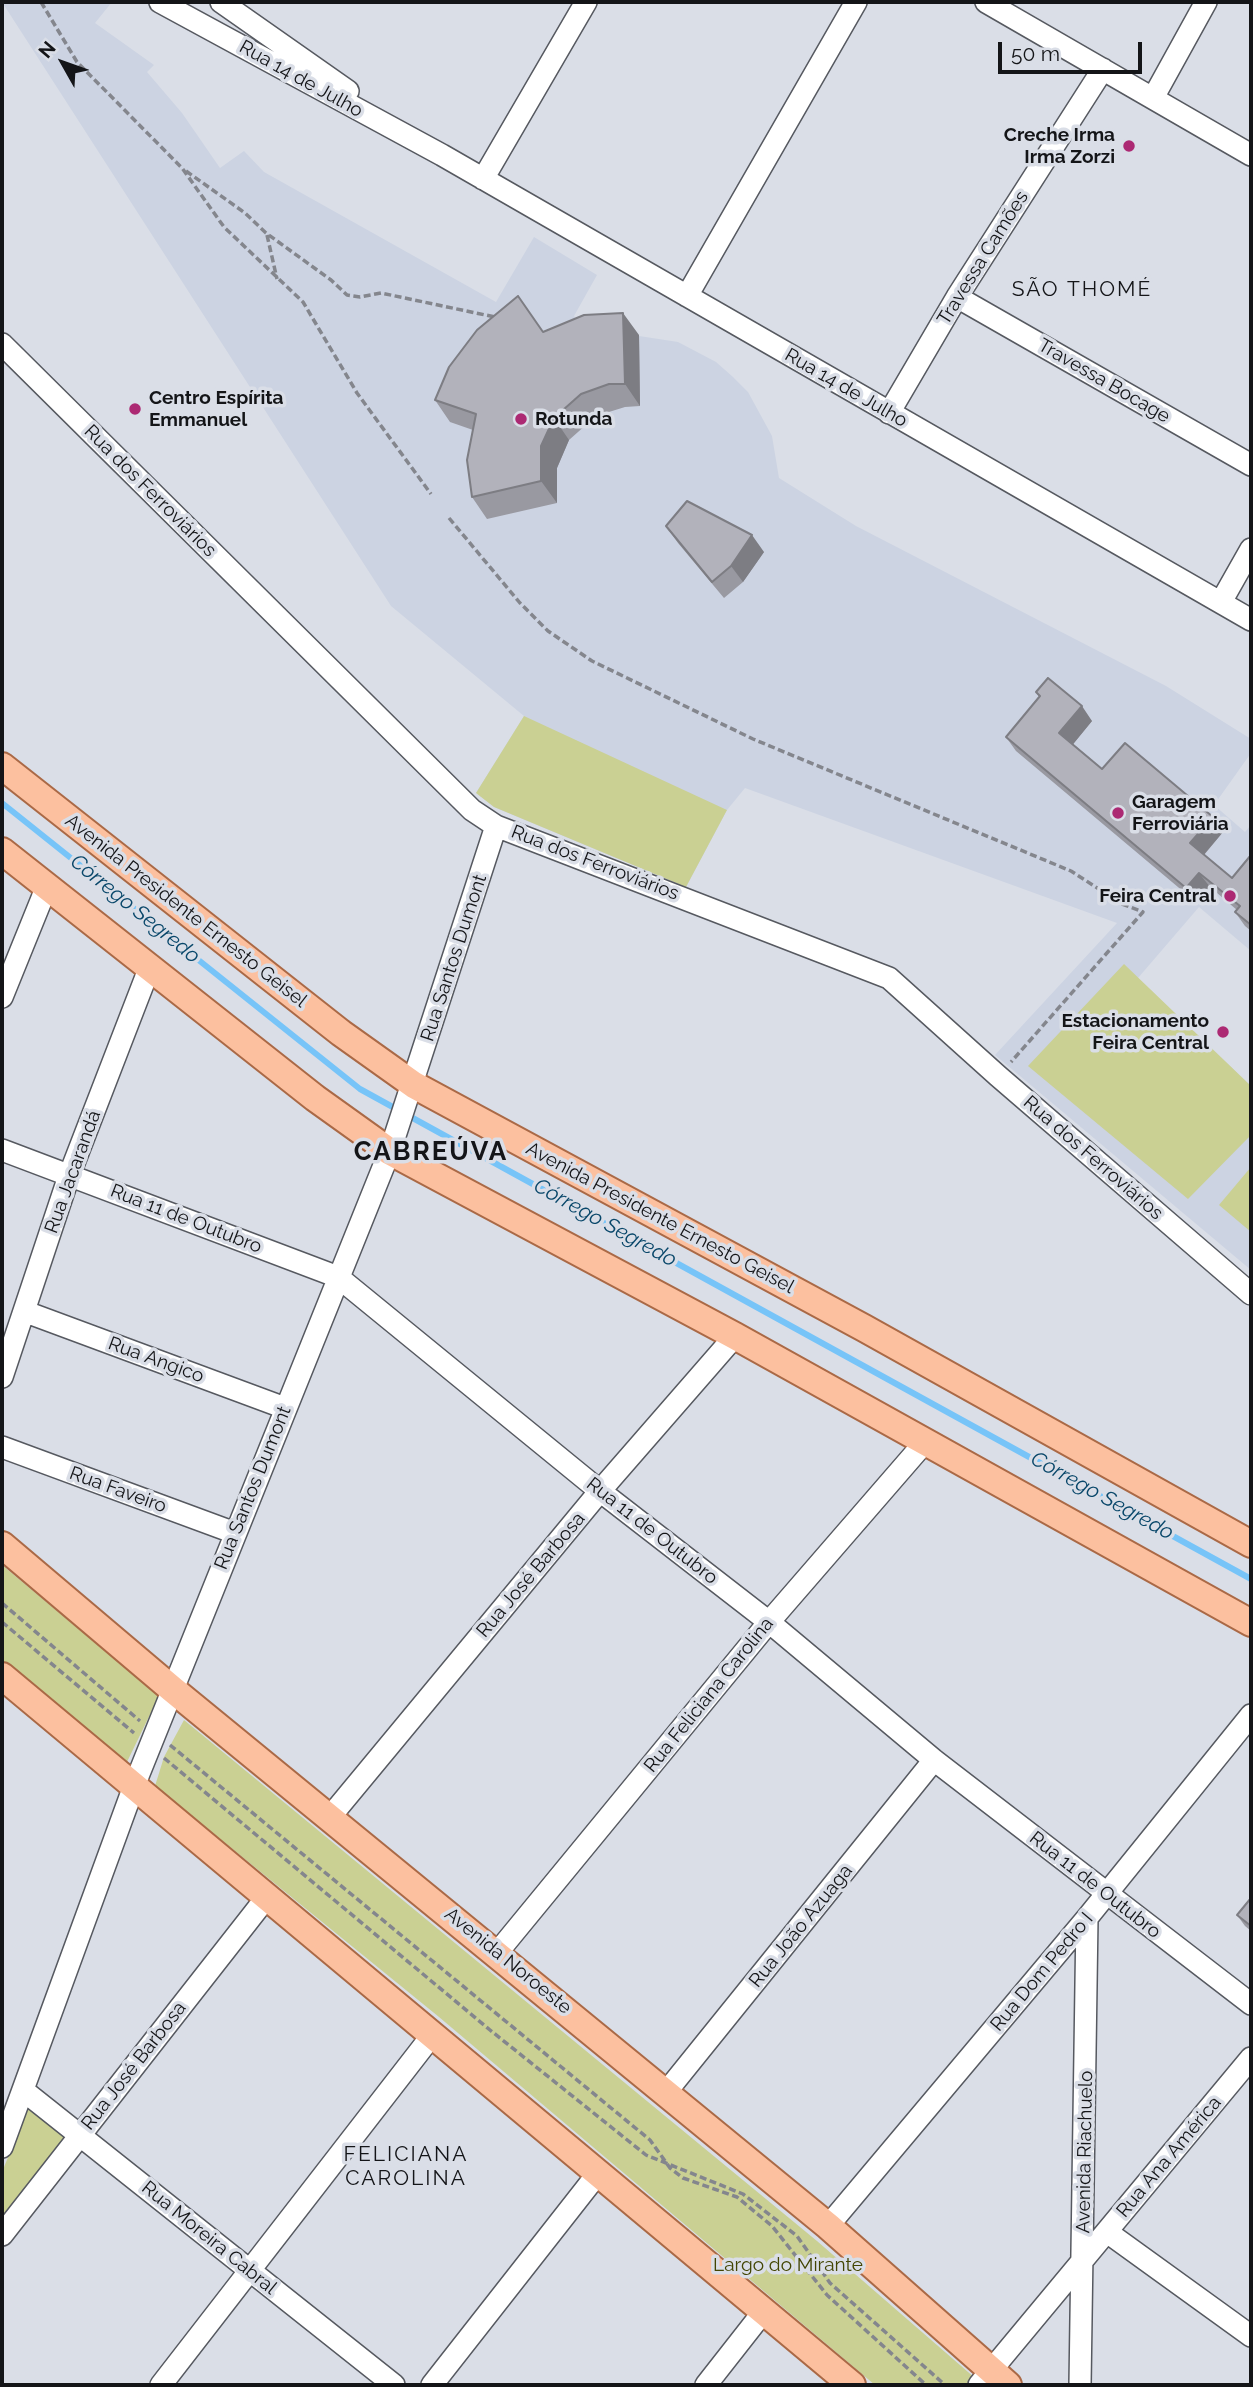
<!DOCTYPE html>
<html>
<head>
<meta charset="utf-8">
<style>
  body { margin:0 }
  #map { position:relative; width:1253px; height:2387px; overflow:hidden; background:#dadee7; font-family:Raleway,sans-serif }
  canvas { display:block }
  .frame { position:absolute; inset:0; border:4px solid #141518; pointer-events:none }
  .north { position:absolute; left:28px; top:28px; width:70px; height:70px; -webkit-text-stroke:5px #dadee7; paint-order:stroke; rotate:310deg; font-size:19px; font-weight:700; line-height:28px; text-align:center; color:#141518 }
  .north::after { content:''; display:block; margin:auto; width:24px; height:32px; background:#141518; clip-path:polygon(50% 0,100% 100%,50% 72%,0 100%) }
  .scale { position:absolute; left:998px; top:42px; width:144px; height:32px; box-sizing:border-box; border:4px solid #141518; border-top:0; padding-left:9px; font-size:21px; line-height:24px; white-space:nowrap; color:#141518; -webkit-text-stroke:5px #dadee7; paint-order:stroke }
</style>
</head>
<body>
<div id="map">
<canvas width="1253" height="2387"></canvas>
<div class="frame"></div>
<div class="north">N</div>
<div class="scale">50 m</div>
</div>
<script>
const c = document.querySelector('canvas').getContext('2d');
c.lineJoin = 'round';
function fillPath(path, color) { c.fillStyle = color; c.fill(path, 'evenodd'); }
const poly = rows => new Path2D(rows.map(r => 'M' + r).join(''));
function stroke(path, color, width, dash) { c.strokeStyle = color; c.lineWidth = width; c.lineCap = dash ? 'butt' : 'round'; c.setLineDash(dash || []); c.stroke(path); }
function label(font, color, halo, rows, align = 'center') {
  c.font = font + ' Raleway,sans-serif'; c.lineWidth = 7; c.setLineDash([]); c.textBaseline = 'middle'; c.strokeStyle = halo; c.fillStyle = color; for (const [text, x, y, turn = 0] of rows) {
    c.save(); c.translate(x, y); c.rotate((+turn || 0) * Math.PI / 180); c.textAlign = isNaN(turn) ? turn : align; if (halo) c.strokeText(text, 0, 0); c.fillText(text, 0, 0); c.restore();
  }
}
fillPath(poly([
  [2,2,112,2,95,23,154,65,147,72,182,113,220,168,244,151,264,172,496,302,534,237,597,275,574,316,588,340,626,334,678,342,716,362,733,377,748,392,772,436,779,478,856,526,1166,686,1251,739,1251,753,1214,805,1245,832,1251,825,1251,951,1199,907,1138,978,1251,1086,1251,1270,995,1055,1117,923,745,788,727,810,686,887,494,807,476,793,524,716,391,606]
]), '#ccd3e2');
fillPath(poly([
  [524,716,727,810,686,887,494,807,476,793],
  [1124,964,1251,1086,1251,1135,1188,1199,1028,1066],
  [1251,1167,1251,1232,1219,1205],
  [2,1565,159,1696,126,1764,2,1664],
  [184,1720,817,2241,983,2385,875,2385,439,2017,155,1786,164,1757],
  [29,2106,67,2137,2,2223,2,2172]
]), '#cad093');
stroke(poly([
  [2,803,360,1089,1251,1579]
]), '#77c4f8', 6);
const minor = poly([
  [160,2,442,155,1251,620],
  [221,2,348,91],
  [986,2,1251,155],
  [1153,98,1206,2],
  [483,179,586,2],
  [687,296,856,2],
  [957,297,1251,465],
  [2,344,472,810,496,826,889,978,998,1076,1251,1294],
  [889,413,957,297,1103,69],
  [1221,602,1251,549],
  [2,997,47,886],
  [2,1150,338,1277,600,1491,769,1622,934,1760,1251,2004],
  [26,1312,285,1408],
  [2,1377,69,1176,149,969],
  [2,1447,235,1533],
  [330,1817,600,1491,735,1336],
  [497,1953,769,1622,925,1442],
  [24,2091,394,2385],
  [667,2091,934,1760],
  [2,2147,134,1786,391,1148,496,826],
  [828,2226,1087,1918,1251,1715],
  [1107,2232,1251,2336],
  [2,2235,266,1898],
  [161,2385,433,2034],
  [432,2385,599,2172],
  [706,2385,764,2311],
  [979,2385,1251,2058],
  [1080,2385,1087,1918]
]);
const major = poly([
  [2,766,341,1033,414,1085,864,1328,1251,1544],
  [2,851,315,1098,389,1151,735,1336,1251,1623],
  [2,1545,172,1689,828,2226,1008,2385],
  [2,1676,852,2385]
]);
stroke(minor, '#565960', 24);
stroke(major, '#aa6946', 30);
stroke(poly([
  [41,2,77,62,182,168,224,227,303,302,357,393,431,494],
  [186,171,245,213,266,233,331,280,347,295,360,297,381,293,495,317],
  [267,235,277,279],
  [449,518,520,603,548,631,592,661,753,739,1071,871,1122,904,1143,912,1011,1062],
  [2,1603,140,1721],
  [2,1622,134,1733],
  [170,1745,650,2140,670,2168,683,2178,737,2197,772,2226,827,2295,926,2385],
  [164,1758,490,2030,646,2155,743,2194,797,2236,830,2283,945,2385]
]), '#84868d', 3.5, [7, 3.5]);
stroke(minor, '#fff', 21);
stroke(major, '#fcc09f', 26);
fillPath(poly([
  [543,332,639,335,640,406,625,407,596,416,569,440,557,468,557,503,487,519,472,497,473,430,450,422,435,400],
  [666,526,764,552,743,582,724,598,678,543],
  [1036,692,1092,721,1073,744,1102,769,1213,817,1223,832,1204,855,1232,878,1251,855,1251,931,1245,926,1235,912,1237,910,1210,887,1197,903,1016,751,1006,737,1039,697],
  [1251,1898,1251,1931,1245,1926,1237,1915]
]), '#9999a1');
fillPath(poly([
  [623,313,639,335,640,406,625,384],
  [554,418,569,440,557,468,557,503,541,481,541,446],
  [752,535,764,552,743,582,731,566],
  [1082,706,1092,721,1070,748,1059,733],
  [1213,817,1223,832,1201,858,1190,843],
  [1199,873,1210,887,1197,903,1186,888]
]), '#7d7d83');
const building = poly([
  [518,296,543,332,584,315,623,313,625,384,609,384,581,394,554,418,541,446,541,481,472,497,467,460,476,414,435,400,449,367,477,330,518,296],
  [687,501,752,535,731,566,712,582,666,526,687,501],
  [1048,678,1082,706,1059,733,1102,769,1125,743,1213,817,1190,843,1232,878,1251,855,1251,925,1235,912,1240,906,1199,873,1186,888,1006,737,1040,696,1036,692,1048,678],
  [1251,1898,1251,1926,1237,1915,1251,1898]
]);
fillPath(building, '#b2b2bb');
stroke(building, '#7d7d83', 2);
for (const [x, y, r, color] of [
  [1129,146,7,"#ac2973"],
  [135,409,7,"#ac2973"],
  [521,419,7,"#ac2973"],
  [1118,813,7,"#ac2973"],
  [1230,896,7,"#ac2973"],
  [1223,1032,7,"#ac2973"]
]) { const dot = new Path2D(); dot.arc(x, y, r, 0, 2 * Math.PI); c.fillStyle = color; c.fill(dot); stroke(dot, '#dadee7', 2.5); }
label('19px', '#141518', '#dadee7', [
  ["Rua 14 de Julho",301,79,29],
  ["Travessa Camões",983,258,-58],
  ["Travessa Bocage",1104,381,30],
  ["Rua 14 de Julho",846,388,30],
  ["Rua dos Ferroviários",150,491,45],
  ["Rua dos Ferroviários",595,863,21],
  ["Avenida Presidente Ernesto Geisel",186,911,38],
  ["Rua Santos Dumont",454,958,-72],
  ["Rua dos Ferroviários",1093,1158,41],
  ["Rua Jacarandá",73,1172,-70],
  ["Avenida Presidente Ernesto Geisel",660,1218,28],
  ["Rua 11 de Outubro",186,1219,21],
  ["Rua Angico",156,1360,20],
  ["Rua Santos Dumont",253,1488,-68],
  ["Rua Faveiro",118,1490,20],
  ["Rua 11 de Outubro",652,1531,38],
  ["Rua José Barbosa",531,1575,-50],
  ["Rua Feliciana Carolina",709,1695,-51],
  ["Rua 11 de Outubro",1095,1885,38],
  ["Rua João Azuaga",801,1926,-51],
  ["Avenida Noroeste",508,1961,39],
  ["Rua Dom Pedro I",1042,1972,-50],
  ["Rua José Barbosa",134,2066,-52],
  ["Avenida Riachuelo",1085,2152,-89],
  ["Rua Ana América",1169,2157,-50],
  ["Rua Moreira Cabral",209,2238,39]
]);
label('bold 19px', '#141518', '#dadee7', [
  ["Creche Irma",1115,135],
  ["Irma Zorzi",1115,157],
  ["Centro Espírita",149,398,"left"],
  ["Emmanuel",149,420,"left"],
  ["Rotunda",535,419,"left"],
  ["Garagem",1132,802,"left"],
  ["Ferroviária",1132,824,"left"],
  ["Feira Central",1216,896],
  ["Estacionamento",1209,1021],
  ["Feira Central",1209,1043]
], 'right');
label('19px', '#424502', '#dadee7', [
  ["Largo do Mirante",788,2265]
]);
c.letterSpacing = '2px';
label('21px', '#141518', '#dadee7', [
  ["SÃO THOMÉ",1082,290],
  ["FELICIANA",406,2155],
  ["CAROLINA",406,2179]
]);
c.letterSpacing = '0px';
label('italic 21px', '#09476a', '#dadee7', [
  ["Córrego Segredo",135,909,39],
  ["Córrego Segredo",605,1223,29],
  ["Córrego Segredo",1102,1496,29]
]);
c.letterSpacing = '2px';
label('bold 26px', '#141518', '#dadee7', [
  ["CABREÚVA",431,1152]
]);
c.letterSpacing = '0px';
</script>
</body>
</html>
